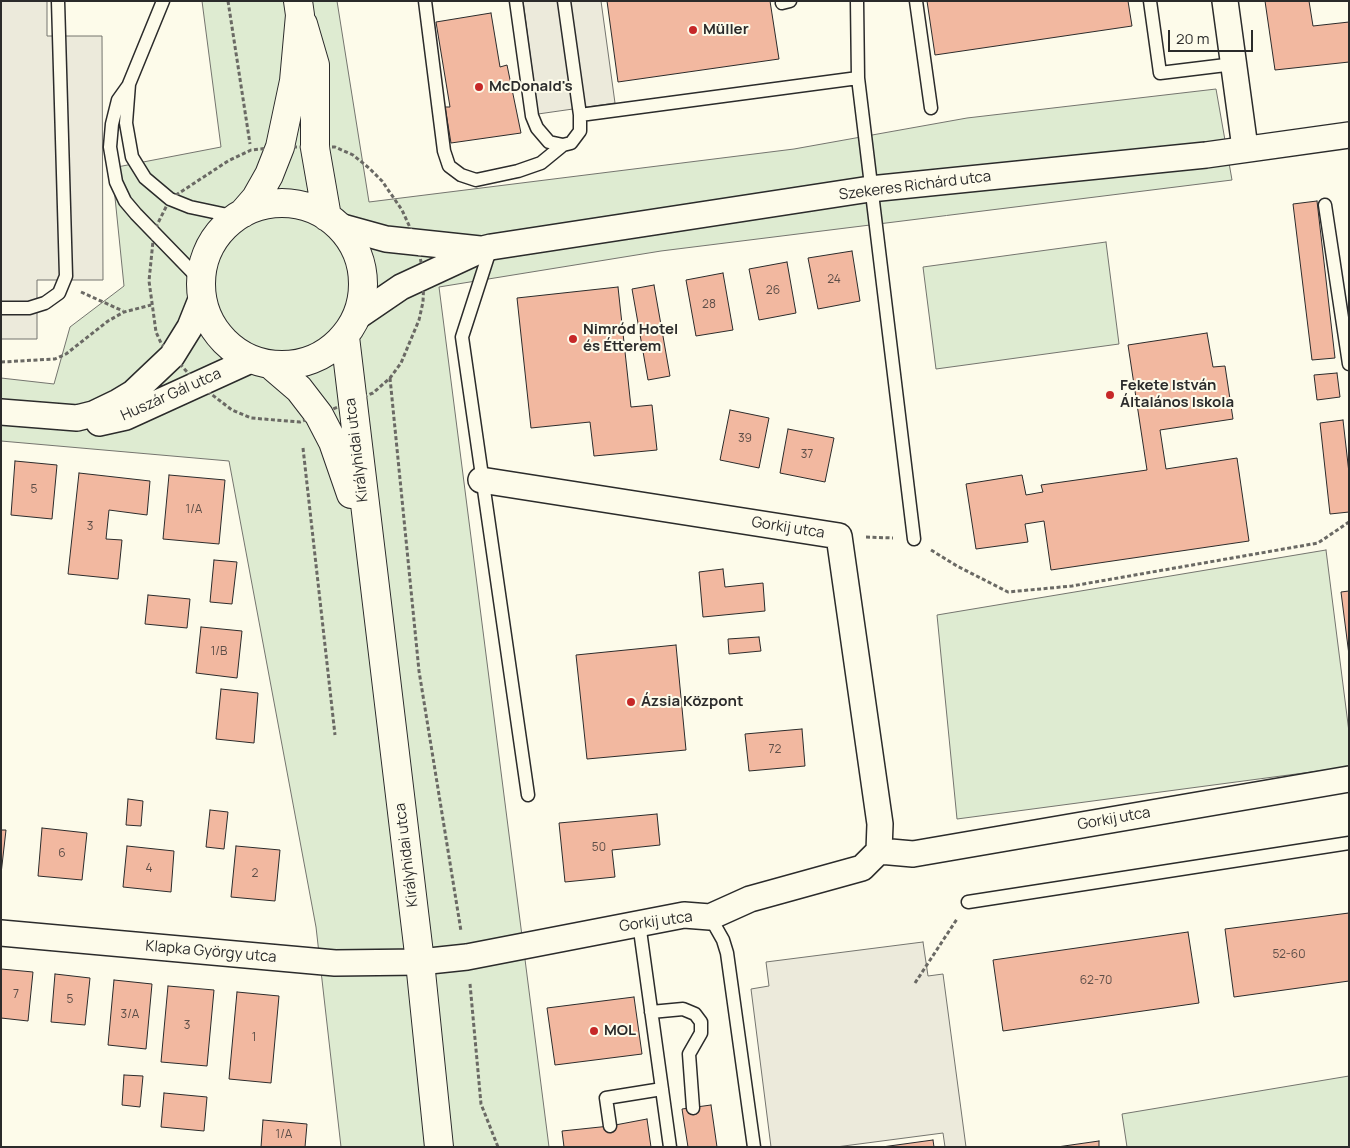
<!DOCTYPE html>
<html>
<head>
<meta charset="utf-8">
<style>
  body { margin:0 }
  #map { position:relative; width:1350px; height:1148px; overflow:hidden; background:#fdfbea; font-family:Manrope,sans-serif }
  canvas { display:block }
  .frame { position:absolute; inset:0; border:2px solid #2b2b2b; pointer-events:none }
  .scale { position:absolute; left:1168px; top:30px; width:85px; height:22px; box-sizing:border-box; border:2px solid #2b2b2b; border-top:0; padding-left:6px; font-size:15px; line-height:18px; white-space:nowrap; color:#2b2b2b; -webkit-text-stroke:4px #fdfbea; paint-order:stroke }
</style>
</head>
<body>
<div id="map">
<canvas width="1350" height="1148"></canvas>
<div class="frame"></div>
<div class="scale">20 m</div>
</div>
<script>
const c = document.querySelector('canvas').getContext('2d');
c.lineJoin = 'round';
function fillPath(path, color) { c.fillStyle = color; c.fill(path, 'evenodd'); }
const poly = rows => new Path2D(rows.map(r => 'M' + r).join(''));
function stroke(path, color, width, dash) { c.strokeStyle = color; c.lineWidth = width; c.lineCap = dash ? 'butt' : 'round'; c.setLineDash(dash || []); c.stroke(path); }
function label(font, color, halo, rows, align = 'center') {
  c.font = font + ' Manrope,sans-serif'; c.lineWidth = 4; c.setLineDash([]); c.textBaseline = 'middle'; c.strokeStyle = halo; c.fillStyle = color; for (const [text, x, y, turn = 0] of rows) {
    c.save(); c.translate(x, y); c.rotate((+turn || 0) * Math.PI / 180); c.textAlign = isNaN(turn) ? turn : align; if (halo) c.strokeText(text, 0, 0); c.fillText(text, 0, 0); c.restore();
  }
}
const green = poly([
  [202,1,337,1,369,202,794,149,967,118,1216,89,1232,180,661,251,439,287,549,1147,341,1147,316,927,229,461,1,441,1,378,54,384,70,327,124,286,112,168,221,147,202,1],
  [1106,242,1119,344,936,369,923,267,1106,242],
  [1326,550,1349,732,1349,767,957,819,937,615,1326,550],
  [1349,1076,1349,1147,1127,1147,1122,1114,1349,1076]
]);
fillPath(green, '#deebd1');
stroke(green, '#74746e', 1);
const parking = poly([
  [1,1,47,1,47,36,102,36,103,280,37,280,37,339,1,339,1,1],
  [523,1,601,1,615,103,538,114,523,1],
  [923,942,928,976,943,974,966,1147,945,1147,943,1133,836,1147,771,1147,751,989,769,986,766,962,923,942]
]);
fillPath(parking, '#eceadb');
stroke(parking, '#74746e', 1);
const building = poly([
  [607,1,770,1,779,59,618,82,607,1],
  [927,1,1128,1,1132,26,935,55,927,1],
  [1265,1,1309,1,1313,26,1349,22,1349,62,1275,70,1265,1],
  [491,13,500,67,507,65,521,133,451,143,445,107,450,107,436,22,491,13],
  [1317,201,1335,358,1312,360,1293,204,1317,201],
  [852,251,860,301,818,309,808,258,852,251],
  [787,262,796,313,759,320,749,269,787,262],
  [723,273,733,330,696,336,686,280,723,273],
  [654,285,670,376,648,380,632,289,654,285],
  [618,287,631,407,652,405,657,450,594,456,590,422,531,428,517,298,618,287],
  [1207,333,1213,367,1225,366,1233,419,1160,430,1166,469,1237,458,1249,541,1051,570,1044,521,1025,524,1028,542,976,549,966,484,1022,475,1026,495,1043,492,1041,485,1147,470,1128,345,1207,333],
  [1337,373,1340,397,1317,400,1314,375,1337,373],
  [730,410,769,418,759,468,720,460,730,410],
  [1343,420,1349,473,1349,512,1330,514,1320,423,1343,420],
  [788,429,834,438,825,482,780,473,788,429],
  [15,461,57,465,52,519,11,515,15,461],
  [79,473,150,481,147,515,109,510,106,539,122,540,118,579,68,574,79,473],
  [169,475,225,480,219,544,163,539,169,475],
  [214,560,237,562,232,604,210,602,214,560],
  [723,569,725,587,763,583,765,611,703,617,699,572,723,569],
  [1349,591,1349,655,1341,592,1349,591],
  [148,595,190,599,187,628,145,624,148,595],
  [201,627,242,631,237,678,196,673,201,627],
  [759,637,761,651,729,654,728,639,759,637],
  [676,645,686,750,587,759,576,655,676,645],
  [221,689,258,693,254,743,216,739,221,689],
  [802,729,805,766,749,771,745,734,802,729],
  [128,799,143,801,141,826,126,825,128,799],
  [210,810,228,812,224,849,206,847,210,810],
  [657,814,660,845,612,850,615,877,565,882,559,823,657,814],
  [42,828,87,833,82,880,38,876,42,828],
  [1,830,6,830,1,874,1,830],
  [127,846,174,851,171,892,123,887,127,846],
  [236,846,280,850,275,901,231,897,236,846],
  [1349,913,1349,981,1234,997,1225,929,1349,913],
  [1188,932,1199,1003,1003,1031,993,960,1188,932],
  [1,969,33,972,28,1021,1,1018,1,969],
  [55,974,90,978,85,1025,51,1022,55,974],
  [114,980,152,984,146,1049,108,1045,114,980],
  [168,986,214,990,207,1066,161,1062,168,986],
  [237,992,279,996,271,1083,229,1079,237,992],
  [634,997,642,1054,555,1065,547,1008,634,997],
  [124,1075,143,1076,140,1107,122,1105,124,1075],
  [164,1093,207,1097,204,1131,161,1127,164,1093],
  [711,1105,717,1147,688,1147,682,1109,711,1105],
  [647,1119,651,1147,564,1147,562,1131,610,1126,647,1119],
  [263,1120,307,1124,305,1147,261,1147,263,1120],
  [933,1140,934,1147,882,1147,933,1140],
  [1099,1141,1099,1147,1057,1147,1099,1141]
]);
fillPath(building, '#f2b8a0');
stroke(building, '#2b2b2b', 1);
const service = poly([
  [163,1,129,84,126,123,132,157,145,178,170,199,190,207,237,217],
  [425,1,444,151,449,166,461,175,476,180,518,171,541,163,563,145],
  [516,1,532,116,537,128,549,142,563,145,571,143,580,131,580,115],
  [564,1,580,115,858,78],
  [857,1,858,78,914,539],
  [916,1,931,108],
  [1150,1,1160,73,1234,64],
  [782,3,790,1],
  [128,86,118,100,112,124,110,147,116,182,125,201,136,214,201,281],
  [1325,205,1349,364],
  [491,247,462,337,528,795],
  [1,308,29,308,45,303,59,293,66,276,58,1],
  [968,902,1349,843],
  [710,917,723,940,727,953,754,1147],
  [639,923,670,1147],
  [651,1012,683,1009,695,1014,701,1022,701,1033,689,1054,693,1108],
  [610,1126,606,1098,662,1089]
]);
const minor = poly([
  [1225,1,1245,148],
  [339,226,386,239,480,249],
  [357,317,401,287,483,249,491,247,870,189,1206,155,1349,135],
  [1,412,77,418,93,414,118,402,133,393,172,356,190,327,202,297],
  [99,423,126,417,251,360],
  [879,851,913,854,1349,779],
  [1,933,335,963,420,962,467,957,684,915,710,917,750,899,862,868,879,851,880,824,839,536,481,480]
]);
const primary = poly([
  [303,24,315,65,315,148,327,217],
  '201 284a81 81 0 1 1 162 0a81 81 0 1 1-162 0Z',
  [243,213,256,198,269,175,280,147,294,81,300,15,298,1],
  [345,337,420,962,439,1147],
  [271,365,299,389,319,415,333,442,351,494]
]);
stroke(service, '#2b2b2b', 15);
stroke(minor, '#2b2b2b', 28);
stroke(primary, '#2b2b2b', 30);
stroke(poly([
  [228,1,250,144],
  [280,147,335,147,353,155,369,168,382,181,402,210,417,243,424,276,423,302,419,320,401,363,390,378,373,393,300,422,251,418,232,410,198,384,161,343,156,332,149,281,154,231,170,199,228,161,251,150,280,147],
  [81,292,123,311],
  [1,362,55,359,66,354,108,321,124,312,151,305],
  [390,378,419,671,461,931],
  [303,448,335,735],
  [866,537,893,538],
  [931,550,957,566,1008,592,1072,586,1318,543,1349,522],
  [915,983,957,919],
  [470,984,481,1104,498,1147]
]), '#6a6964', 3, [4, 2.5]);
stroke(service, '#fdfbea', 12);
stroke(minor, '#fdfbea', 25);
stroke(primary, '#fdfbea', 28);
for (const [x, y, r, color] of [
  [693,30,5,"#c62828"],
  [479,87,5,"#c62828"],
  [573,339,5,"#c62828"],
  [1110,395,5,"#c62828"],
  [631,702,5,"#c62828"],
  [594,1031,5,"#c62828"]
]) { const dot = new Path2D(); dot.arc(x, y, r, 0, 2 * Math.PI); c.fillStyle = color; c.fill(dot); stroke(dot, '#fdfbea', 2); }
label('12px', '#5d4e48', null, [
  ["24",834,280],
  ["26",773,291],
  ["28",709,305],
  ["39",745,439],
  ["37",807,455],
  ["5",34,490],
  ["1/A",194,510],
  ["3",90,527],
  ["1/B",219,652],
  ["72",775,750],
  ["50",599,848],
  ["6",62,854],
  ["4",149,869],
  ["2",255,874],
  ["52-60",1289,955],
  ["62-70",1096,981],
  ["7",16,995],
  ["5",70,1000],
  ["3/A",130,1015],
  ["3",187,1026],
  ["1",254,1038],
  ["1/A",284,1135]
]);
label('bold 15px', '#2b2b2b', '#fdfbea', [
  ["Müller",703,30],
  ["McDonald's",489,87],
  ["Nimród Hotel",583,330],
  ["és Étterem",583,347],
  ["Fekete István",1120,386],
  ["Általános Iskola",1120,403],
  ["Ázsia Központ",641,702],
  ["MOL",604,1031]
], 'left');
label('15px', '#2b2b2b', '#fdfbea', [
  ["Szekeres Richárd utca",915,186,-7],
  ["Huszár Gál utca",171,395,-24],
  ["Királyhidai utca",357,450,-97],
  ["Gorkij utca",788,528,9],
  ["Gorkij utca",1114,819,-10],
  ["Királyhidai utca",407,855,-97],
  ["Gorkij utca",656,922,-8],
  ["Klapka György utca",211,952,5]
]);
</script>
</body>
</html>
